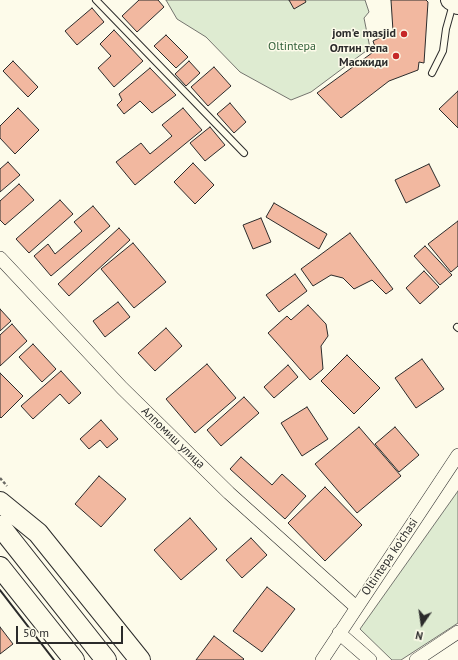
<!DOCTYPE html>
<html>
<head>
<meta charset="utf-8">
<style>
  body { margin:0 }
  #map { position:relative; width:458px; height:660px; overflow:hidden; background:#fdfbea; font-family:"PT Sans",sans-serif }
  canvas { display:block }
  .north { position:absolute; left:402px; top:604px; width:40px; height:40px; -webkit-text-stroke:3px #fdfbea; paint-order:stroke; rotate:193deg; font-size:11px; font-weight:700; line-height:16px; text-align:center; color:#2b2b2b }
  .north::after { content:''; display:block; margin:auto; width:14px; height:18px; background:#2b2b2b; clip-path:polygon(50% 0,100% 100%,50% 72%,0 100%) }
  .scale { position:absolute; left:16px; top:626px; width:107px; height:18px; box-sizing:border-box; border:2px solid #2b2b2b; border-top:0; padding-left:5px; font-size:12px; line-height:14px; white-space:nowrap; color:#2b2b2b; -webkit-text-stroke:3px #fdfbea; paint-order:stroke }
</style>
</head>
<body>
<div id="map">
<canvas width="458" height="660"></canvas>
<div class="north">N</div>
<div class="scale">50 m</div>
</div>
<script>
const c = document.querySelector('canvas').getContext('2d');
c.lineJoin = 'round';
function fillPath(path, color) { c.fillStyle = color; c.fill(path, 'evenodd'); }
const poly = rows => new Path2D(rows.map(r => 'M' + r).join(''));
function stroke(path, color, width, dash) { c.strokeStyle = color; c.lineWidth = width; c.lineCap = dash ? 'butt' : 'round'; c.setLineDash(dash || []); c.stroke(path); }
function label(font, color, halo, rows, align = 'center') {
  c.font = font + ' "PT Sans",sans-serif'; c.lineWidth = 3; c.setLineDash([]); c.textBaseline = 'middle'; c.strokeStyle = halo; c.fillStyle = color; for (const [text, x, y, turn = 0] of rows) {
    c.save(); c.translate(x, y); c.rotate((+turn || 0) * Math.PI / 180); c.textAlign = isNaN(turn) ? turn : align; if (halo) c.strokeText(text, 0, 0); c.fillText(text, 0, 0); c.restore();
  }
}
const green = poly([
  [166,0,365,0,369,12,364,18,370,48,311,92,291,100,240,72,206,37,177,19,166,0],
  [458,491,458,623,401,660,392,660,360,629,458,491]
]);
fillPath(green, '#deebd1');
stroke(green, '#74746e', 1);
const building = poly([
  [139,0,158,0,164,7,137,32,122,16,139,0],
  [289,0,305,0,306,2,294,9,289,0],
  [391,0,426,0,428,2,424,63,419,62,418,70,389,81,341,118,317,93,376,50,373,41,393,31,391,0],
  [92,8,104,22,77,45,65,31,92,8],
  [114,30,143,61,114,87,98,68,111,56,100,44,114,30],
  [166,35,188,57,176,68,154,46,166,35],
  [13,61,38,87,28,97,3,71,13,61],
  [189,61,200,73,186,86,175,74,189,61],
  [214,67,231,86,208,106,191,87,214,67],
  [150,68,176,95,152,113,140,101,124,114,117,105,122,100,119,94,150,68],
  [458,91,458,128,439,109,458,91],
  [230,103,246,122,234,133,217,114,230,103],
  [18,108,39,130,15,154,0,138,0,126,18,108],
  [183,108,202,130,135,185,116,162,141,143,150,154,172,136,162,125,183,108],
  [210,127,225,145,205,161,190,143,210,127],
  [8,162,20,175,0,192,0,169,8,162],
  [193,163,214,185,195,204,174,182,193,163],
  [429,164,440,186,406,203,395,180,429,164],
  [19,184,34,200,5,225,0,220,0,201,19,184],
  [60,200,73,214,29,253,16,239,60,200],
  [274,203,327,234,319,249,266,217,274,203],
  [93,206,110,226,51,276,34,256,48,244,55,254,82,231,74,222,93,206],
  [261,218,271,242,253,249,243,225,261,218],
  [458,221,458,266,451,272,428,244,458,221],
  [119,228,130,240,69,296,58,284,119,228],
  [350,233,393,289,386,294,372,280,354,289,343,278,331,275,313,286,301,269,350,233],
  [133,243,166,282,134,308,101,269,133,243],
  [425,246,452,275,440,285,414,256,425,246],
  [424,271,439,287,420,304,406,288,424,271],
  [295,274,307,291,279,312,266,295,295,274],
  [118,302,130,317,105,337,93,321,118,302],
  [308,305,326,324,328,336,321,346,323,369,310,380,268,333,287,316,291,320,308,305],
  [0,309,11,321,0,331,0,309],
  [12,324,27,341,0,366,0,335,12,324],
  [166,328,182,346,155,371,138,353,166,328],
  [33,344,56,369,42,382,19,357,33,344],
  [347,355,380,388,354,414,321,381,347,355],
  [422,359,444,389,416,408,395,378,422,359],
  [207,364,236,398,195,433,166,399,207,364],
  [288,365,298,377,274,398,264,387,288,365],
  [61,371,81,393,69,404,60,394,33,419,21,406,61,371],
  [0,373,23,396,1,418,0,417,0,373],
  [244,397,259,413,221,446,207,430,244,397],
  [307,407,328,439,302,456,281,423,307,407],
  [101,420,118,439,107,448,100,440,89,449,80,439,101,420],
  [359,427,401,476,357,513,315,464,359,427],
  [395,427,419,455,399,472,375,444,395,427],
  [241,457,272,485,282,474,306,496,285,519,230,469,241,457],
  [99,476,126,499,101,527,75,504,99,476],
  [325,487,362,525,325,561,288,523,325,487],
  [190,518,217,549,181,580,154,550,190,518],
  [251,538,267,555,242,578,226,560,251,538],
  [267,587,295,609,262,652,233,631,267,587],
  [0,627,13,644,0,654,0,627],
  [214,636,244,659,243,660,196,660,214,636]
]);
fillPath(building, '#f2b8a0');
stroke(building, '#2b2b2b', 1);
const service = poly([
  [96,0,244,153],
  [432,73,443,51,446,29,453,4],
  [457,327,458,328]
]);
const minor = poly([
  [0,258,122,388,229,493,356,607],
  [339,633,370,660],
  [322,660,458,455],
  [416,660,458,632]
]);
const secondary = poly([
  [450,0,458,5]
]);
const primary = poly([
  [0,502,38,533,140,660],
  [0,526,106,660],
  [0,567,74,660]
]);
stroke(service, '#2b2b2b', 8);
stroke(minor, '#2b2b2b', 14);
stroke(secondary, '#2b2b2b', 20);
stroke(primary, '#2b2b2b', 22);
stroke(poly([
  [0,478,7,486]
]), '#6a6964', 2.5, [3, 2]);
stroke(service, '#fdfbea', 6);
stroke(minor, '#fdfbea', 13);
stroke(secondary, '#fdfbea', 18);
stroke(primary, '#fdfbea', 20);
stroke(poly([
  [0,590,54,660]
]), '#2b2b2b', 2);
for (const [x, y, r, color] of [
  [404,34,4,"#c62828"],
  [396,56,4,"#c62828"]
]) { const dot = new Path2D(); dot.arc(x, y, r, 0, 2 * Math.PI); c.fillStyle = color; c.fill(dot); stroke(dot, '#fdfbea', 1.5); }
label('bold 12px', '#2b2b2b', '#fdfbea', [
  ["jom'e masjid",396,34],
  ["Олтин тепа",388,49],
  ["Масжиди",388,63]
], 'right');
label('12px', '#34623c', '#fdfbea', [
  ["Oltintepa",292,47]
]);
label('12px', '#2b2b2b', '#fdfbea', [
  ["Алпомиш улица",173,438,44],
  ["Oltintepa ko'chasi",390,557,-56]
]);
</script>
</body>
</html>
